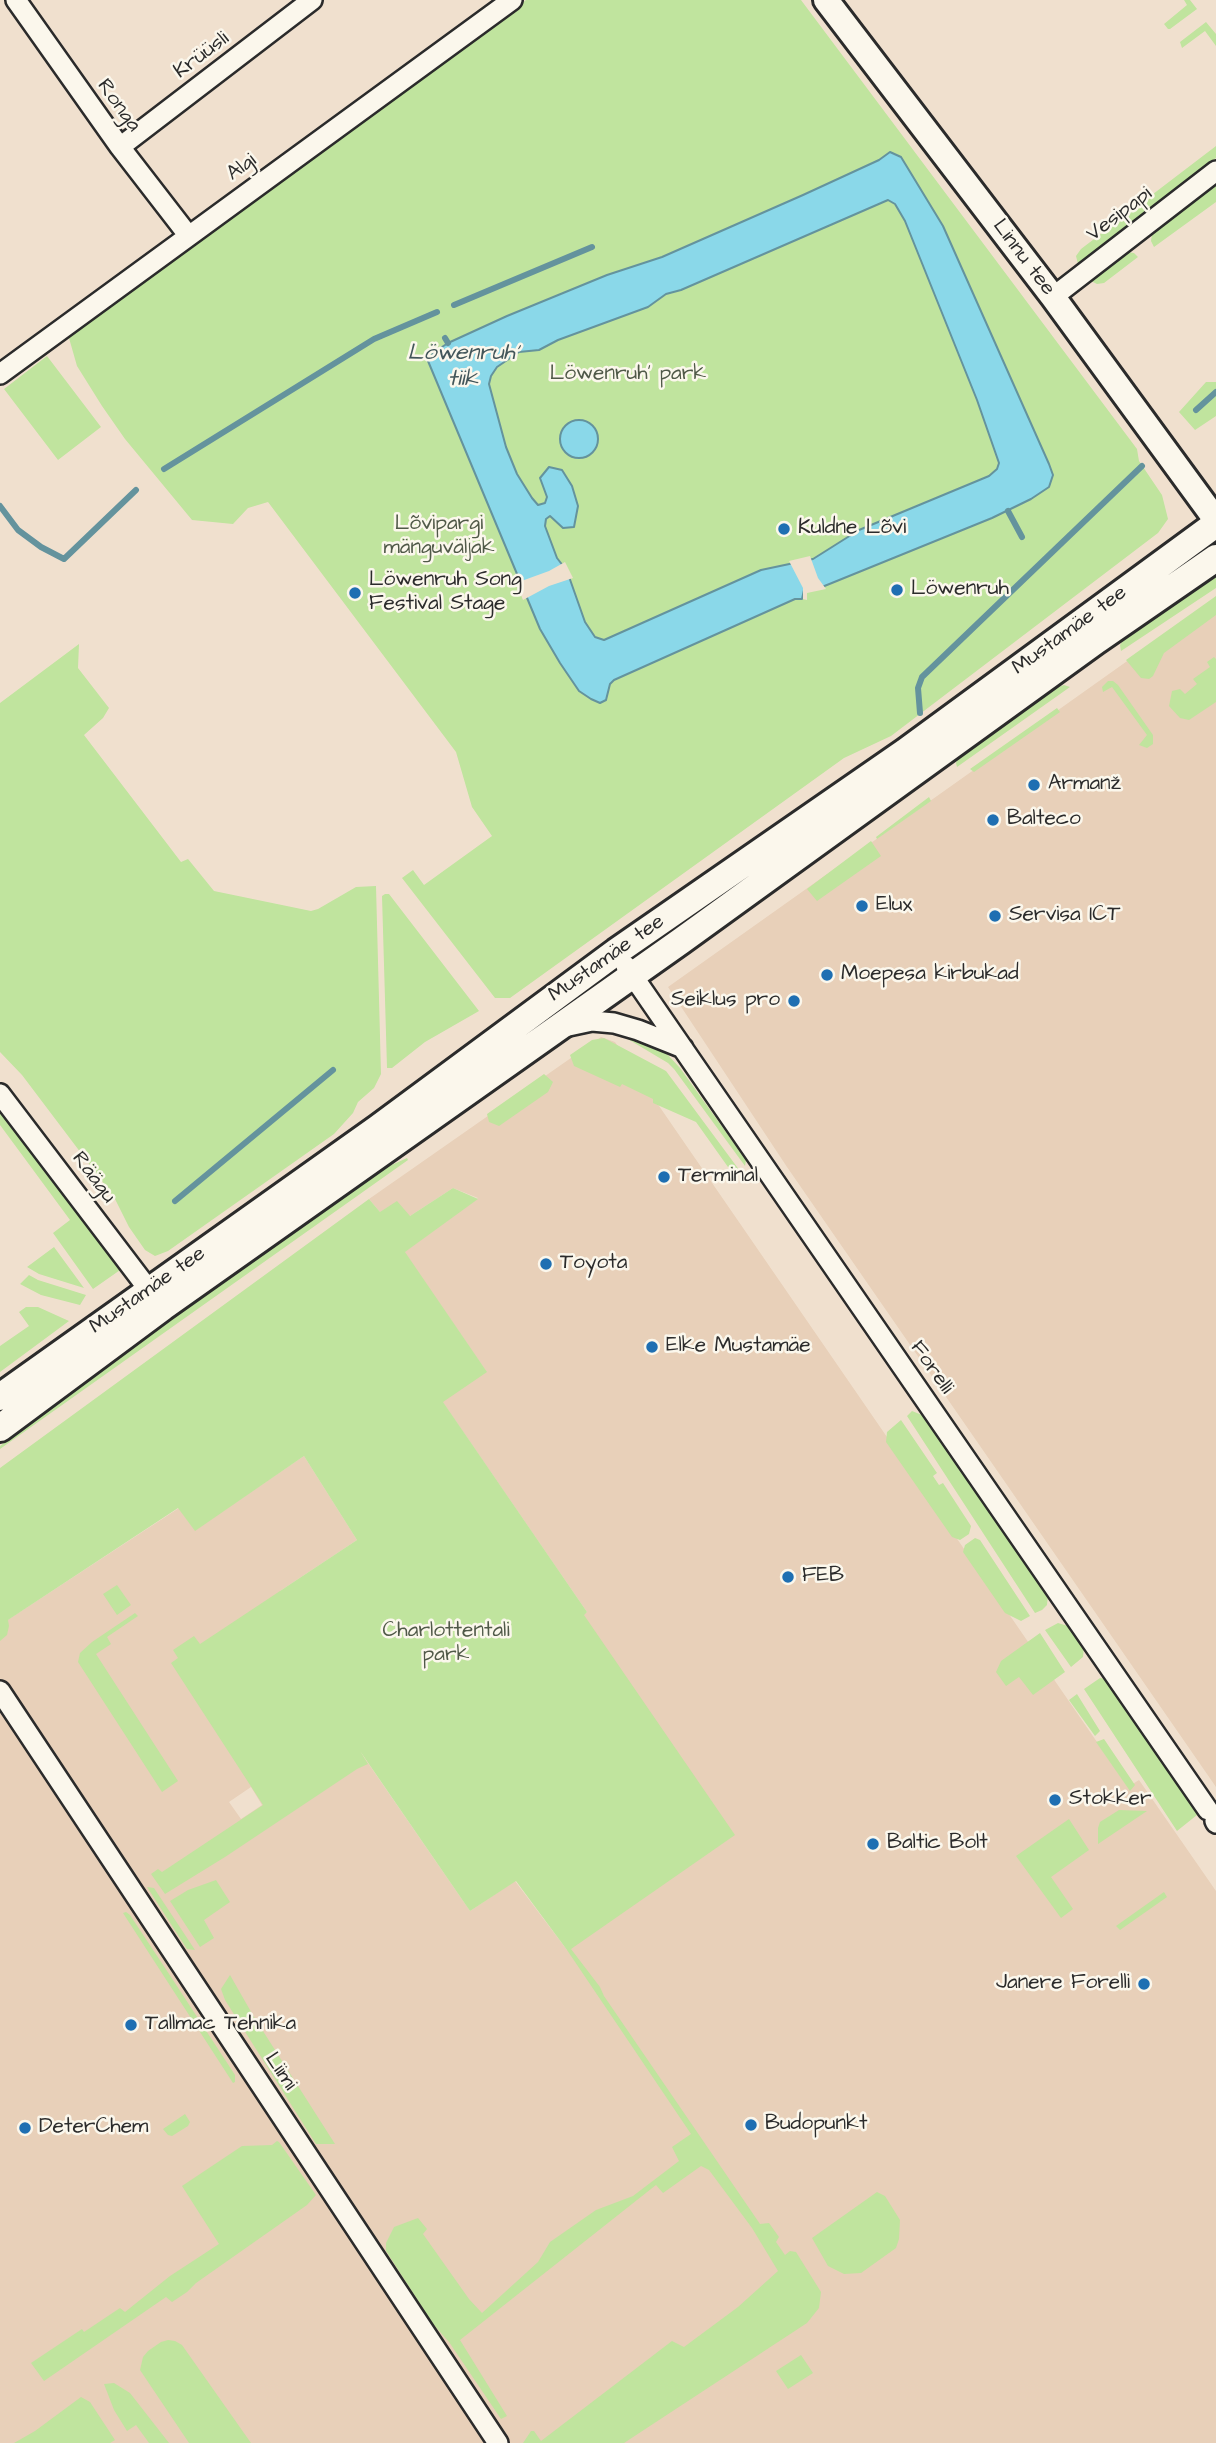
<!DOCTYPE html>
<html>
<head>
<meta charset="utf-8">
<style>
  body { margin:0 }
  canvas { display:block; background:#f0e0ce }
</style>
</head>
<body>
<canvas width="1216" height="2443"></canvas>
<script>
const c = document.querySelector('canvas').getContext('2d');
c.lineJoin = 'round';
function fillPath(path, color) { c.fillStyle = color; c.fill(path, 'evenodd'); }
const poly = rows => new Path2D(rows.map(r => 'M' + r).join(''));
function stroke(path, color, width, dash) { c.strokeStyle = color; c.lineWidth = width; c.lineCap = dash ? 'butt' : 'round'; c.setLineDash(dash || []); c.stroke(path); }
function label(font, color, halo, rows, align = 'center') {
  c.font = font + ' "Architects Daughter",sans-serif'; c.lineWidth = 5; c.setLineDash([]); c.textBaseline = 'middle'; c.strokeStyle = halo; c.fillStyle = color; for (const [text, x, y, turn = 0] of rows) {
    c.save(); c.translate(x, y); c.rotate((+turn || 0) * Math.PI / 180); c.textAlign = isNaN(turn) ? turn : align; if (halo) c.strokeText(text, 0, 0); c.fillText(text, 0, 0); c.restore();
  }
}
fillPath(poly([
  [1216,598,1216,1787,787,1167,668,987],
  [601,1037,615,1042,1128,1787,1139,1780,1216,1891,1216,2443,0,2443,0,1625,179,1508,195,1530,304,1456,357,1540,280,1591,359,1750,470,1911,515,1881,567,1950,584,1614,587,1612,442,1401,486,1371,404,1252,478,1198,453,1188,410,1216,380,1212,369,1199],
  [251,1787,262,1805,241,1819,229,1802]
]), '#e8d0b9');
fillPath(poly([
  [526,0,801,0,1137,449,1139,461,1162,495,1168,519,1158,533,891,736,844,758,510,998,495,998,402,878,413,870,424,885,492,836,472,807,456,752,268,502,248,508,233,524,192,520,125,439,102,406,77,366,69,338,76,327],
  [1184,0,1190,0,1197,9,1170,29,1168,29,1164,24,1187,5],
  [1206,22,1216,34,1216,46,1205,31,1182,48,1180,42],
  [1216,146,1216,158,1078,264,1076,256,1081,249],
  [1216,184,1216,202,1154,247,1151,241,1152,234],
  [1127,252,1134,253,1138,257,1104,283,1097,284,1091,281],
  [47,356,101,427,58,460,4,389],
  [1206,382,1216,382,1216,416,1195,430,1179,412],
  [1216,573,1216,588,1121,651,1120,645,1123,640],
  [1216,596,1216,615,1164,653,1153,676,1149,679,1141,678,1126,660],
  [79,644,78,668,109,708,103,718,84,735,181,862,188,859,214,891,311,911,318,909,356,887,376,886,381,1074,374,1088,358,1102,353,1113,334,1134,168,1251,155,1256,145,1250,129,1227,114,1197,87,1161,22,1075,0,1052,0,703],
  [1214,657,1216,659,1216,702,1189,720,1180,718,1169,706,1172,691,1180,689,1185,694,1197,684,1193,679,1210,667,1207,662],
  [1108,681,1113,681,1118,685,1153,735,1153,744,1147,748,1139,745,1147,735,1112,687,1103,692,1102,687],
  [1064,685,1070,687,957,767,956,763,960,754,1051,690],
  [1057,708,1060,712,974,772,970,769],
  [929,797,931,801,877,839,876,837],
  [871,841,881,856,817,901,807,889],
  [385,894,389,894,479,1011,425,1042,392,1068,387,1068,382,896],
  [616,1032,653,1046,668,1055,680,1068,746,1160,745,1166,674,1069,668,1063],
  [604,1038,666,1071,740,1171,735,1171,728,1167,696,1122,653,1103,653,1099,622,1084,620,1087,574,1066,570,1055,592,1040],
  [544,1074,553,1082,548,1092,499,1126,489,1122,487,1114],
  [0,1107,123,1268,93,1289,53,1233,70,1220,0,1125],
  [407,1158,408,1160,0,1449,0,1446,37,1417,191,1302,365,1177],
  [453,1188,478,1199,405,1252,487,1372,443,1402,587,1612,584,1615,735,1835,571,1949,600,1987,604,1996,760,2224,769,2223,779,2237,776,2242,785,2255,790,2251,796,2252,821,2292,819,2308,807,2323,624,2443,523,2443,531,2431,534,2431,541,2441,672,2341,684,2347,738,2307,778,2271,752,2228,709,2170,701,2166,663,2193,656,2185,460,2340,507,2416,501,2419,449,2342,433,2324,386,2251,386,2243,394,2227,418,2218,427,2229,423,2234,469,2299,482,2313,538,2262,550,2242,596,2210,633,2196,679,2161,672,2147,691,2134,567,1950,516,1881,470,1911,360,1751,368,1764,357,1769,225,1857,165,1894,151,1874,158,1869,162,1872,263,1805,171,1663,178,1658,173,1650,194,1636,200,1644,357,1540,304,1456,195,1531,178,1508,8,1620,9,1626,7,1635,0,1641,0,1468,369,1199,380,1212,397,1201,410,1216],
  [54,1247,84,1288,39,1274,27,1267],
  [29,1275,38,1280,86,1295,80,1305,41,1295,20,1284],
  [26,1307,38,1307,69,1321,0,1372,0,1346,29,1326,19,1312],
  [912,1411,927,1417,1048,1595,1047,1605,1042,1610,1035,1613,907,1416],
  [901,1420,937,1473,933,1476,939,1485,943,1483,971,1526,969,1534,960,1540,952,1537,886,1442,887,1432],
  [975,1538,980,1540,1030,1616,1021,1621,1005,1613,963,1552,965,1545],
  [117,1585,131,1605,117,1615,103,1594],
  [135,1613,138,1616,107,1637,111,1644,96,1654,178,1781,162,1792,78,1662,80,1653,92,1642],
  [1058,1623,1071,1627,1084,1646,1083,1657,1071,1667,1045,1630],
  [1040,1633,1065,1672,1033,1695,1019,1677,1006,1686,996,1672,1001,1661],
  [1100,1678,1106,1679,1197,1808,1197,1815,1177,1831,1084,1689],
  [1077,1694,1100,1731,1095,1736,1069,1700],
  [1104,1739,1135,1785,1130,1791,1096,1742],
  [1119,1810,1147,1811,1098,1844,1098,1828,1100,1822],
  [1069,1819,1089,1850,1051,1877,1073,1909,1061,1918,1016,1856],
  [216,1880,230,1902,204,1920,214,1938,200,1947,170,1901,188,1890],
  [147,1887,154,1888,195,1950,187,1949],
  [1164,1892,1167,1897,1120,1930,1116,1926],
  [126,1912,130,1915,173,1980,235,2075,235,2082,233,2083,123,1913],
  [230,1975,254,2017,335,2144,316,2144,225,2000,221,1989],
  [185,2114,190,2122,188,2126,172,2136,168,2135,163,2129],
  [277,2141,279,2142,316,2195,307,2205,196,2283,187,2292,172,2302,166,2297,44,2381,31,2363,82,2329,84,2332,120,2308,125,2312,170,2276,219,2244,182,2186,242,2146,272,2145],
  [877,2192,885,2196,900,2220,899,2239,896,2248,861,2273,844,2274,828,2266,812,2238],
  [168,2340,175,2341,182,2345,251,2443,189,2443,140,2370,143,2357,148,2351,161,2342],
  [801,2355,813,2373,788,2389,776,2371],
  [114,2383,130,2393,169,2443,149,2443,136,2425,127,2431,114,2410,104,2384],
  [81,2397,90,2402,115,2440,110,2443,14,2443,35,2431]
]), '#c0e49e');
const water = poly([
  [890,152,901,157,943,226,1049,464,1053,475,1049,487,1031,499,992,518,822,587,804,590,802,599,795,599,614,680,610,684,606,700,600,703,591,699,579,691,560,663,540,629,428,361,433,353,448,343,507,316,607,275,662,257,803,195,879,160,890,152],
  [888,200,895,204,905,221,977,400,999,463,997,469,989,476,859,530,813,559,761,570,604,640,595,637,585,622,567,571,557,558,545,526,546,519,550,516,563,528,574,527,578,506,572,486,562,470,549,467,540,478,547,497,545,503,538,505,532,498,517,474,506,447,489,384,491,376,497,367,519,352,539,350,558,340,648,307,666,294,681,290,888,200],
  '560 439a19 19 0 1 1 38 0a19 19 0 1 1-38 0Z'
]);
fillPath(water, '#8ad8e9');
stroke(water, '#64939d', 2);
fillPath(poly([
  [810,556,818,578,826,589,807,593,807,600,803,599,803,588,789,561],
  [565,562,573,578,549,586,523,600,516,583,549,571]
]), '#f0e0ce');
stroke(poly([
  [454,305,592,247],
  [445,338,448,343],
  [1196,410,1216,392],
  [164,469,374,339,437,312],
  [0,506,18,530,41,547,64,559,136,490],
  [1008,511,1022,537],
  [920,713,918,688,922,677,1142,466],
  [175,1201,333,1070]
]), '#64939d', 6);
const minor = poly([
  [16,0,120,147,188,235],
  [120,147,312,0],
  [1053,297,1216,171],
  [0,374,512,0],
  [626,966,1208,1810],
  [564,1027,592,1021,614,1023,638,1030,683,1048],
  [0,1094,149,1290],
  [0,1691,498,2443],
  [1215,1821,1216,1823]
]);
const tertiary = poly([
  [826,0,1053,297,1216,520]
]);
const secondary = poly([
  [0,1397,378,1128,616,952,905,752,1216,524],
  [0,1428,163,1307,681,941,1097,640,1216,558]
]);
stroke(minor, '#2b2b2b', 24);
stroke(tertiary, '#2b2b2b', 30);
stroke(secondary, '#2b2b2b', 32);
stroke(minor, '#fbf7ec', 19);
stroke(tertiary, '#fbf7ec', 24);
stroke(secondary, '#fbf7ec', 26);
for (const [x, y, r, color] of [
  [784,529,7,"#1f6fb2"],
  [897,590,7,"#1f6fb2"],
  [355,593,7,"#1f6fb2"],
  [1034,785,7,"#1f6fb2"],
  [993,820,7,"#1f6fb2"],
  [862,906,7,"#1f6fb2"],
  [995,916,7,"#1f6fb2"],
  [827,975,7,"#1f6fb2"],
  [794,1001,7,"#1f6fb2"],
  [664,1177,7,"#1f6fb2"],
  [546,1264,7,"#1f6fb2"],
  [652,1347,7,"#1f6fb2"],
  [788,1577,7,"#1f6fb2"],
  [1055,1800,7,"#1f6fb2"],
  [873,1844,7,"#1f6fb2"],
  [1144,1984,7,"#1f6fb2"],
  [131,2025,7,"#1f6fb2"],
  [751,2125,7,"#1f6fb2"],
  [25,2128,7,"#1f6fb2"]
]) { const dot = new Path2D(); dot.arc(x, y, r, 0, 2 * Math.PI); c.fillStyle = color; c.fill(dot); stroke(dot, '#fbf7ec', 2.5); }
label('21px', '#2b2b2b', '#fbf7ec', [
  ["Krüüsli",202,56,-37],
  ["Ronga",118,106,54],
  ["Algi",242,168,-36],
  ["Vesipapi",1120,215,-37],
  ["Linnu tee",1023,258,53],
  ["Mustamäe tee",1070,631,-36],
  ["Mustamäe tee",607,959,-35],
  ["Räägu",93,1178,53],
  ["Mustamäe tee",148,1291,-35],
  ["Forelli",931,1368,55],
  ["Liimi",280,2072,56]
]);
label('21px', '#505948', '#fbf7ec', [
  ["Löwenruh' park",628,375],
  ["Lõvipargi",439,525],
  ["mänguväljak",439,549],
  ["Charlottentali",446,1632],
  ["park",446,1656]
]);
label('21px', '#2b2b2b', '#fbf7ec', [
  ["Kuldne Lõvi",798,529],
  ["Löwenruh Song",369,581],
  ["Festival Stage",369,605],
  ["Löwenruh",911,590],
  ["Armanž",1048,785],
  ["Balteco",1007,820],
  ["Elux",876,906],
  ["Servisa ICT",1009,916],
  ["Moepesa kirbukad",841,975],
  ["Seiklus pro",780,1001,"right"],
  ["Terminal",678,1177],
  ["Toyota",560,1264],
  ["Elke Mustamäe",666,1347],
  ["FEB",802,1577],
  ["Stokker",1069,1800],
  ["Baltic Bolt",887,1844],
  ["Janere Forelli",1130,1984,"right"],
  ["Tallmac Tehnika",145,2025],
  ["Budopunkt",765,2125],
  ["DeterChem",39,2128]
], 'left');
label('italic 23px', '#43565a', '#fbf7ec', [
  ["Löwenruh'",463,354],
  ["tiik",463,380]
]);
</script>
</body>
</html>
